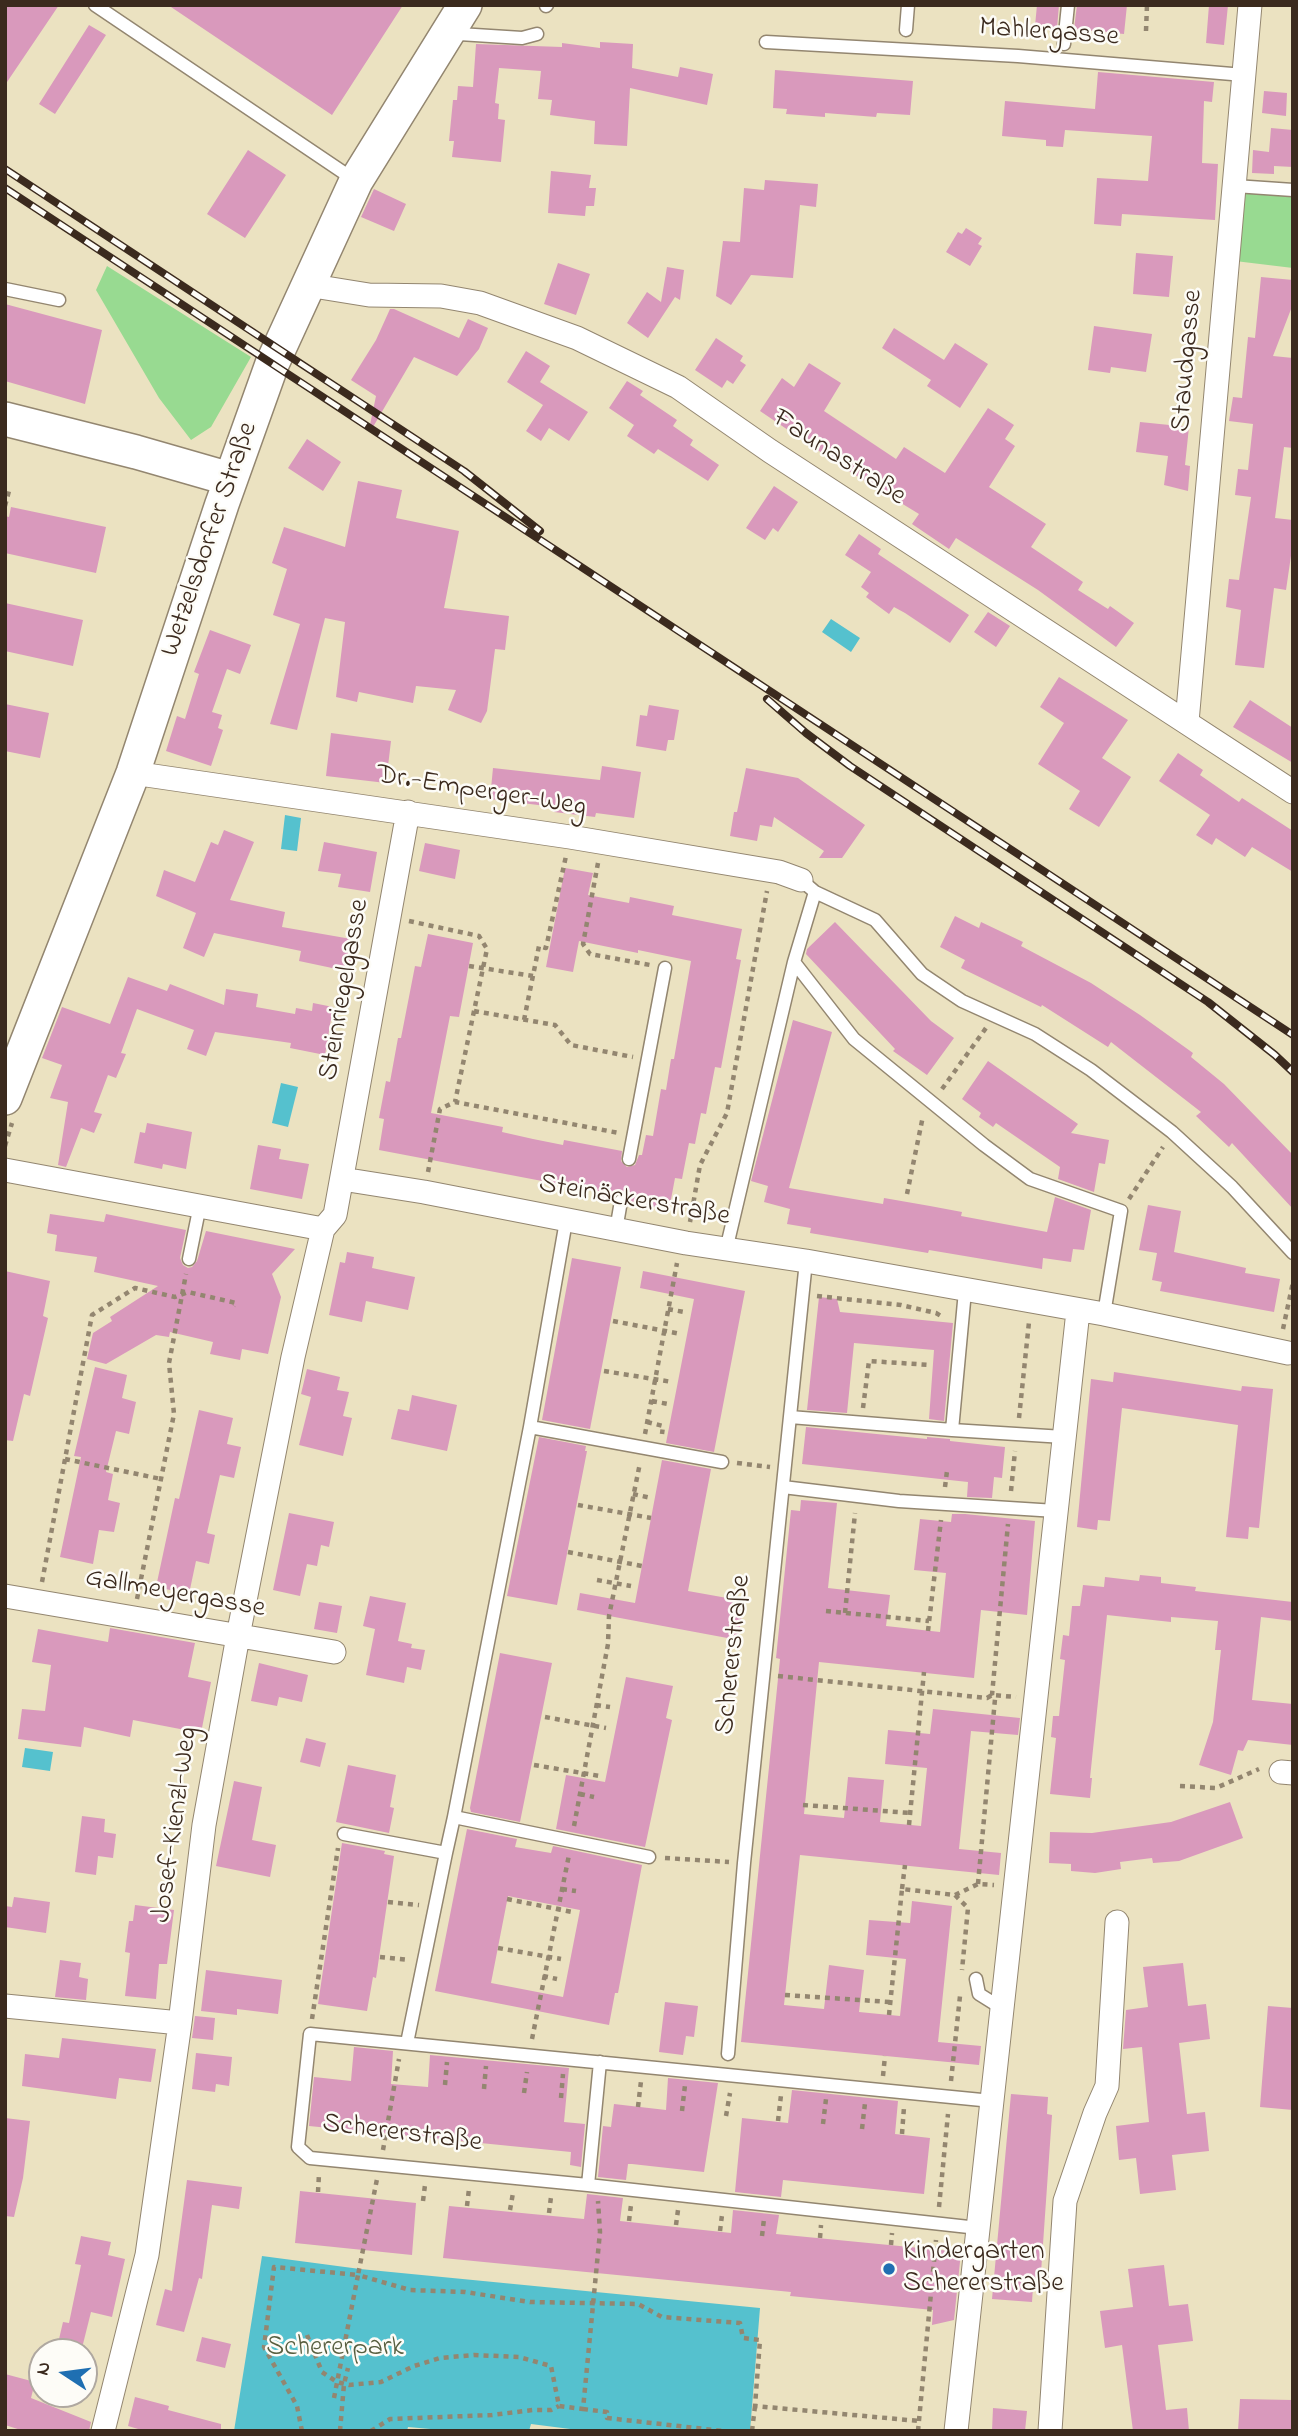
<!DOCTYPE html>
<html>
<head>
<meta charset="utf-8">
<style>
  body { margin:0 }
  #map { position:relative; width:1298px; height:2436px; overflow:hidden; background:#ebe2c1; font-family:"Indie Flower",sans-serif }
  canvas { display:block }
  .frame { position:absolute; inset:0; border:7px solid #3b2a1e; pointer-events:none }
  .north { position:absolute; left:28px; top:2338px; width:70px; height:70px; box-sizing:border-box; background:#fdfcf7; border:2px solid #afa8a0; border-radius:50%; rotate:283deg; font-size:19px; font-weight:700; line-height:28px; text-align:center; color:#3b2a1e }
  .north::after { content:''; display:block; margin:auto; width:24px; height:32px; background:#1f6fb2; clip-path:polygon(50% 0,100% 100%,50% 72%,0 100%) }
</style>
</head>
<body>
<div id="map">
<canvas width="1298" height="2436"></canvas>
<div class="frame"></div>
<div class="north">N</div>
</div>
<script>
const c = document.querySelector('canvas').getContext('2d');
c.lineJoin = 'round';
function fillPath(path, color) { c.fillStyle = color; c.fill(path, 'evenodd'); }
const poly = rows => new Path2D(rows.map(r => 'M' + r).join(''));
function stroke(path, color, width, dash) { c.strokeStyle = color; c.lineWidth = width; c.lineCap = dash ? 'butt' : 'round'; c.setLineDash(dash || []); c.stroke(path); }
function label(font, color, halo, rows, align = 'center') {
  c.font = font + ' "Indie Flower",sans-serif'; c.lineWidth = 5; c.setLineDash([]); c.textBaseline = 'middle'; c.strokeStyle = halo; c.fillStyle = color; for (const [text, x, y, turn = 0] of rows) {
    c.save(); c.translate(x, y); c.rotate((+turn || 0) * Math.PI / 180); c.textAlign = isNaN(turn) ? turn : align; if (halo) c.strokeText(text, 0, 0); c.fillText(text, 0, 0); c.restore();
  }
}
fillPath(poly([
  [1241,192,1293,195,1293,268,1235,261],
  [107,266,251,357,211,427,191,440,159,398,96,290]
]), '#98da91');
fillPath(poly([
  [831,619,860,638,851,652,822,632],
  [285,815,301,818,297,851,281,849],
  [281,1083,298,1087,288,1127,272,1123],
  [25,1748,53,1752,50,1771,22,1767],
  [262,2256,360,2269,760,2308,750,2431,586,2431,531,2424,529,2431,453,2431,408,2427,407,2431,234,2431]
]), '#55c1ce');
fillPath(poly([
  [5,5,59,5,5,85],
  [168,5,403,5,332,115],
  [1037,5,1059,5,1057,28,1035,26],
  [1077,5,1127,5,1124,34,1074,29],
  [1209,5,1228,5,1224,45,1206,43],
  [89,25,106,35,55,114,39,104],
  [600,42,633,44,632,68,678,77,680,67,713,74,707,105,630,88,627,146,594,144,595,121,550,115,552,100,538,99,541,71,499,68,495,103,499,104,498,119,505,120,501,162,452,157,454,141,449,141,453,100,457,100,458,86,473,87,476,44,562,47,562,43,600,48],
  [775,70,913,81,910,115,877,113,876,117,825,113,825,117,786,114,787,109,773,108],
  [1098,72,1214,82,1212,102,1204,101,1202,163,1218,164,1215,220,1122,214,1121,226,1094,224,1097,178,1148,181,1152,136,1065,130,1063,147,1046,146,1046,140,1002,136,1005,101,1095,109],
  [1264,91,1287,93,1286,116,1262,113],
  [1271,128,1293,130,1293,167,1274,166,1274,174,1252,173,1253,150,1269,152],
  [248,150,286,175,245,238,207,214],
  [551,171,591,175,589,188,596,188,594,206,586,206,585,216,548,213],
  [765,180,818,184,816,207,800,205,793,278,751,275,731,305,716,296,723,241,740,242,744,188,764,190],
  [374,189,406,204,394,231,361,217],
  [966,228,982,238,978,244,982,246,970,266,946,252,958,232,962,234],
  [1136,253,1173,256,1169,297,1133,294],
  [558,263,590,274,576,315,544,304],
  [667,267,684,270,680,300,675,297,648,338,627,323,647,292,661,302],
  [1261,277,1293,280,1293,304,1273,356,1293,358,1293,448,1284,447,1275,518,1293,520,1293,542,1286,590,1274,588,1264,668,1235,665,1241,610,1226,607,1229,579,1239,580,1251,497,1235,495,1238,469,1248,470,1253,424,1229,421,1233,397,1242,398,1248,337,1255,338],
  [5,304,102,330,85,404,5,381],
  [390,309,394,309,459,338,468,319,488,328,479,349,457,376,414,357,373,427,370,425,376,396,351,380,376,340],
  [1094,326,1152,334,1146,372,1111,367,1110,373,1088,370],
  [894,328,944,360,955,343,988,364,960,408,927,386,931,380,882,348],
  [716,338,743,356,740,361,746,365,733,384,727,380,722,388,695,370],
  [526,351,550,366,540,382,588,412,569,441,549,428,541,441,526,431,543,405,507,382],
  [809,363,841,383,824,411,896,459,904,447,945,473,988,408,1014,425,1005,439,1015,446,989,487,1046,524,1031,547,1083,582,1078,590,1108,609,1110,606,1134,623,1116,647,1038,590,956,538,949,549,912,524,919,514,847,470,760,411,782,378,794,387],
  [627,381,643,391,640,395,677,420,673,426,693,440,690,445,719,465,708,481,658,449,654,454,627,436,634,425,609,408],
  [1140,422,1189,427,1185,465,1190,466,1188,491,1164,485,1168,456,1136,452],
  [307,439,341,462,323,491,288,468],
  [358,481,402,490,396,518,459,531,444,608,509,616,505,650,495,649,487,711,481,723,448,710,456,690,416,686,413,703,359,692,357,702,336,697,345,622,325,618,297,730,270,724,300,624,273,615,287,569,272,563,284,527,345,547],
  [774,486,798,502,778,532,773,528,765,540,746,528],
  [11,507,106,527,96,573,5,553,5,516,9,517],
  [859,534,881,549,878,554,969,615,950,643,905,613,894,607,889,614,866,597,869,593,861,587,871,572,845,555],
  [5,603,83,620,73,666,5,651],
  [988,612,1010,626,996,647,974,632],
  [210,630,251,645,240,674,227,669,212,712,222,715,218,728,223,730,211,766,166,751,177,716,185,719,199,674,194,672],
  [1059,677,1128,720,1102,758,1131,777,1099,827,1069,809,1080,791,1038,764,1064,723,1040,707],
  [1250,700,1293,728,1293,763,1233,727],
  [5,704,49,713,40,758,5,751],
  [649,705,679,710,674,740,668,740,666,751,636,746,640,715,647,716],
  [331,733,391,741,386,783,326,776],
  [1178,753,1203,770,1200,775,1239,802,1242,798,1293,831,1293,872,1252,847,1245,857,1216,838,1212,845,1196,835,1210,815,1159,781],
  [602,766,641,772,634,818,596,813,595,817,554,812,554,807,490,799,493,768,600,780],
  [746,768,798,778,865,825,842,858,819,858,824,851,774,817,772,827,760,825,757,841,730,836,734,812,737,812],
  [224,830,254,842,230,900,285,912,282,927,357,940,351,972,299,961,301,951,214,933,204,957,183,948,196,913,156,896,164,870,195,882,211,842,218,845],
  [324,842,377,852,370,892,338,887,341,874,318,871],
  [425,843,460,850,455,879,419,871],
  [565,868,593,873,588,895,629,903,630,897,674,906,672,915,742,929,736,959,741,960,721,1068,715,1067,706,1114,701,1113,695,1144,689,1143,682,1179,675,1178,669,1210,630,1203,629,1197,623,1193,617,1193,612,1199,600,1197,600,1192,379,1150,384,1119,379,1118,386,1081,390,1082,398,1038,401,1038,415,966,421,967,428,934,473,943,459,1017,450,1016,431,1113,503,1127,502,1132,533,1139,563,1145,564,1140,622,1151,621,1161,627,1167,635,1165,639,1155,642,1155,646,1135,653,1136,661,1089,666,1090,671,1059,674,1059,691,961,638,950,638,953,579,941,573,972,546,967],
  [955,916,979,928,981,922,1023,942,1021,946,1091,983,1140,1015,1193,1053,1191,1057,1224,1084,1293,1155,1293,1209,1232,1143,1229,1147,1196,1116,1201,1112,1111,1042,1108,1047,1042,1005,1041,1007,961,968,965,960,940,947],
  [835,922,931,1021,954,1038,927,1075,893,1051,895,1049,806,954,807,949],
  [128,977,167,991,170,984,224,1005,226,989,258,994,256,1007,295,1014,296,1008,312,1011,313,1003,333,1007,325,1055,290,1048,291,1043,215,1032,206,1056,187,1049,194,1030,137,1009,121,1053,126,1054,116,1078,108,1075,94,1112,102,1114,94,1133,81,1128,66,1167,58,1165,68,1102,50,1098,62,1065,42,1058,62,1007,110,1024],
  [793,1020,832,1032,789,1188,883,1204,884,1198,930,1206,962,1212,961,1216,1047,1232,1055,1197,1091,1210,1084,1250,1073,1249,1071,1262,1043,1258,1042,1269,929,1250,928,1253,810,1233,811,1228,787,1224,790,1209,764,1202,768,1186,751,1181],
  [988,1061,1078,1124,1071,1133,1109,1140,1105,1164,1099,1163,1094,1192,1058,1179,1060,1167,996,1123,993,1127,979,1117,981,1113,962,1099],
  [147,1123,192,1132,186,1169,163,1164,162,1169,134,1163,140,1132,145,1133],
  [258,1145,281,1149,279,1159,309,1164,302,1199,250,1189],
  [1148,1205,1181,1211,1174,1252,1246,1268,1245,1273,1280,1279,1274,1312,1160,1291,1162,1282,1152,1280,1157,1253,1139,1250],
  [50,1214,104,1222,106,1214,186,1230,180,1258,183,1265,188,1268,192,1267,197,1261,206,1231,295,1249,272,1274,281,1297,268,1354,242,1349,240,1360,210,1354,213,1342,170,1332,169,1337,156,1335,106,1364,87,1359,93,1333,112,1321,110,1317,158,1286,94,1272,97,1257,55,1251,57,1235,47,1233],
  [347,1252,374,1257,372,1268,415,1277,408,1310,366,1301,362,1322,329,1315,340,1262,345,1263],
  [572,1258,621,1267,590,1429,542,1420],
  [5,1271,50,1281,43,1316,48,1318,30,1396,24,1394,13,1441,5,1440],
  [643,1271,745,1291,714,1452,666,1443,694,1299,640,1288],
  [819,1297,837,1299,840,1312,953,1323,944,1421,929,1419,934,1350,854,1343,847,1413,807,1410],
  [95,1367,127,1375,122,1398,136,1402,129,1434,116,1431,106,1472,113,1474,108,1500,120,1503,114,1532,99,1530,93,1564,60,1557,81,1457,74,1456],
  [307,1369,340,1377,337,1390,349,1392,343,1416,352,1418,343,1456,299,1445,311,1397,301,1394],
  [1114,1372,1241,1391,1242,1386,1273,1389,1259,1528,1249,1527,1248,1539,1226,1537,1238,1425,1122,1408,1110,1521,1098,1520,1097,1530,1077,1527,1091,1379,1113,1382],
  [412,1395,457,1405,447,1451,391,1439,398,1409,409,1411],
  [199,1410,233,1418,227,1444,241,1447,234,1478,220,1475,207,1533,215,1535,209,1564,196,1561,189,1594,156,1587,175,1498,179,1499],
  [806,1427,927,1439,927,1437,950,1439,950,1441,1005,1447,1002,1478,994,1477,992,1498,967,1497,968,1482,802,1464],
  [539,1437,586,1446,585,1451,587,1451,557,1605,507,1596],
  [662,1460,711,1469,688,1591,744,1601,738,1640,577,1610,580,1593,635,1603],
  [801,1500,837,1503,828,1588,890,1595,886,1626,940,1632,946,1573,914,1570,920,1519,951,1522,952,1514,965,1514,1035,1521,1027,1615,981,1610,974,1678,819,1662,804,1814,844,1818,848,1777,884,1780,880,1822,921,1826,927,1768,885,1764,888,1730,930,1734,933,1709,1020,1718,1018,1735,971,1731,959,1849,1001,1853,999,1875,800,1855,784,2005,824,2009,829,1965,864,1970,859,2012,900,2016,906,1959,866,1955,869,1920,910,1923,912,1901,952,1906,938,2042,981,2046,979,2065,741,2042,780,1659,776,1658,791,1510,800,1511],
  [289,1513,334,1522,329,1547,321,1545,317,1566,307,1564,300,1596,273,1590],
  [1140,1575,1161,1577,1161,1583,1196,1587,1195,1591,1293,1602,1293,1621,1261,1617,1252,1700,1293,1704,1293,1745,1248,1740,1243,1751,1238,1750,1231,1775,1199,1765,1213,1722,1221,1650,1215,1650,1218,1621,1171,1617,1171,1622,1107,1615,1090,1778,1092,1778,1090,1798,1050,1794,1056,1738,1051,1737,1053,1716,1059,1716,1065,1660,1060,1659,1063,1635,1069,1636,1072,1606,1080,1606,1083,1585,1104,1587,1105,1577,1139,1581],
  [370,1596,406,1603,398,1641,412,1644,411,1648,425,1650,421,1670,407,1667,404,1683,366,1675,375,1629,363,1626],
  [319,1602,342,1606,337,1633,314,1629],
  [110,1628,195,1643,188,1677,211,1682,201,1733,133,1720,130,1737,84,1727,81,1747,18,1739,22,1709,45,1711,51,1665,32,1662,38,1629,108,1642],
  [500,1653,552,1663,520,1822,471,1812,470,1808],
  [259,1663,308,1675,302,1702,279,1697,277,1706,251,1701],
  [626,1677,673,1686,666,1718,672,1720,645,1847,556,1829,566,1775,605,1782],
  [306,1738,326,1743,320,1767,300,1762],
  [348,1765,396,1775,390,1807,394,1808,389,1833,336,1822],
  [234,1781,262,1787,252,1840,276,1845,270,1877,216,1866],
  [1230,1802,1243,1838,1179,1861,1153,1863,1152,1858,1120,1862,1121,1869,1095,1873,1071,1871,1071,1864,1049,1863,1050,1832,1092,1833,1171,1822],
  [82,1816,105,1819,104,1832,116,1834,113,1858,98,1856,96,1875,75,1872],
  [467,1829,517,1839,515,1847,551,1853,553,1846,642,1865,618,1993,615,1993,609,2025,435,1991],
  [508,1896,580,1910,563,1997,491,1983],
  [342,1843,385,1851,384,1854,394,1856,376,1978,373,1977,367,2011,318,2004],
  [14,1897,50,1902,46,1933,5,1927,5,1906,12,1907],
  [135,1905,174,1910,167,1964,159,1964,156,1999,125,1996,130,1953,125,1952,129,1921,133,1921],
  [60,1960,81,1963,79,1977,88,1979,86,2000,55,1997],
  [1183,1963,1188,2006,1206,2004,1210,2039,1179,2043,1187,2114,1205,2112,1209,2151,1172,2155,1176,2190,1140,2194,1136,2158,1119,2160,1116,2126,1149,2122,1142,2047,1123,2049,1126,2010,1148,2007,1143,1967],
  [206,1970,282,1980,278,2014,237,2009,237,2015,201,2011],
  [665,2002,698,2006,694,2037,686,2036,683,2055,659,2052],
  [1268,2006,1293,2008,1293,2110,1260,2107],
  [195,2016,215,2018,213,2040,192,2038],
  [62,2038,156,2049,151,2082,119,2078,116,2099,22,2086,25,2054,59,2058],
  [354,2047,393,2051,391,2084,428,2087,430,2055,569,2068,564,2122,585,2124,581,2167,570,2165,571,2152,309,2126,314,2077,351,2081],
  [196,2053,232,2057,229,2086,216,2084,215,2092,192,2089],
  [668,2078,718,2083,704,2172,632,2164,628,2164,626,2180,598,2177,603,2126,611,2127,614,2104,666,2110],
  [792,2090,898,2101,895,2134,930,2138,924,2194,783,2180,781,2197,735,2192,742,2118,788,2123],
  [1011,2094,1048,2097,1047,2114,1052,2115,1040,2287,1033,2287,1032,2302,992,2299],
  [5,2118,30,2121,23,2178,14,2217,5,2216],
  [187,2180,242,2187,239,2209,212,2205,202,2279,199,2278,184,2332,156,2325,165,2289,172,2291],
  [300,2191,416,2203,412,2255,295,2243],
  [587,2194,623,2198,620,2221,731,2233,733,2210,779,2215,776,2234,961,2252,954,2320,932,2325,933,2310,790,2296,791,2292,443,2258,449,2206,584,2219],
  [81,2236,111,2242,108,2255,125,2259,112,2317,91,2312,81,2352,56,2352,63,2322,69,2323,81,2265,75,2264],
  [1164,2265,1169,2306,1188,2304,1193,2341,1158,2345,1166,2410,1187,2408,1189,2431,1133,2431,1122,2345,1105,2348,1100,2311,1133,2307,1128,2269],
  [202,2337,231,2344,225,2368,196,2361],
  [5,2374,35,2382,31,2398,91,2422,89,2431,24,2431,5,2425],
  [135,2397,169,2406,168,2410,221,2424,221,2431,145,2431,128,2426],
  [1240,2399,1293,2400,1293,2431,1238,2431],
  [993,2408,1027,2411,1025,2431,992,2431]
]), '#d999bc');
const lane = poly([
  [95,5,356,181],
  [546,6,547,5],
  [906,30,908,5],
  [453,31,459,34,522,38,537,34],
  [766,42,1018,56,1244,75],
  [1064,44,1068,5],
  [1235,186,1293,190],
  [5,289,59,300],
  [801,880,815,892,875,920,922,974,962,1001,1035,1034,1091,1070,1172,1132,1232,1187,1293,1253],
  [815,892,794,962,854,1039,984,1145,1030,1179,1121,1211,1104,1314],
  [629,1159,665,968],
  [616,1230,621,1201],
  [726,1250,794,962],
  [189,1259,200,1205],
  [965,1291,952,1430,1064,1437],
  [790,1417,952,1430],
  [530,1427,722,1462],
  [783,1487,899,1501,1056,1511],
  [454,1817,530,1427,566,1221],
  [344,1834,446,1853,454,1817,649,1857],
  [976,1979,979,1994,1003,2009],
  [407,2043,446,1853],
  [728,2054,744,1863,806,1261],
  [588,2185,600,2062],
  [978,2228,588,2185,310,2158,298,2147,310,2034,992,2101]
]);
const street = poly([
  [307,285,369,295,441,296,480,303,577,338,678,387,770,451,1293,792],
  [1187,722,1250,5],
  [133,773,570,837,779,872,801,880],
  [5,1170,323,1229,335,1215,408,812],
  [342,1179,424,1192,686,1243,806,1261,1104,1314,1288,1353],
  [5,1596,334,1652],
  [1281,1772,1293,1773],
  [5,2006,180,2023],
  [103,2431,147,2255,180,2023,204,1825,238,1636,293,1357,323,1229],
  [956,2431,1078,1311],
  [1050,2431,1065,2201,1095,2113,1107,2086,1117,1922]
]);
const secondary = poly([
  [5,419,136,452,230,479],
  [5,1098,133,773,222,504,272,364,356,181,465,5]
]);
stroke(lane, '#938670', 15);
stroke(street, '#938670', 25);
stroke(secondary, '#938670', 36);
stroke(poly([
  [1146,31,1147,5],
  [5,506,9,491],
  [598,863,583,944,590,954,650,965],
  [409,921,479,936,487,949,455,1102],
  [469,966,533,976],
  [474,1011,555,1025,571,1045,633,1057],
  [524,1020,539,946,546,948,566,856],
  [942,1089,986,1028],
  [5,1146,12,1123],
  [428,1172,440,1109,455,1102,619,1133],
  [907,1194,923,1116],
  [1129,1199,1163,1147],
  [690,1222,700,1165,727,1113,767,891],
  [817,1296,901,1305,936,1313,941,1316],
  [668,1309,684,1312],
  [613,1321,681,1334],
  [1283,1329,1293,1282],
  [604,1371,672,1382],
  [652,1401,668,1404],
  [863,1408,869,1361,931,1365],
  [1019,1418,1029,1322],
  [647,1422,663,1426,662,1434],
  [645,1434,677,1263],
  [65,1459,161,1479],
  [737,1463,770,1467],
  [945,1487,947,1471],
  [1011,1491,1015,1451],
  [633,1494,651,1498],
  [578,1505,651,1518],
  [568,1552,642,1566],
  [597,1580,631,1586],
  [42,1582,92,1315,135,1288,175,1297,188,1292,236,1303,234,1306],
  [137,1599,174,1414,169,1363,186,1274],
  [826,1611,929,1621],
  [845,1613,855,1513],
  [928,1631,941,1520],
  [778,1676,987,1698,992,1695,1016,1697],
  [596,1705,610,1707],
  [545,1717,606,1728],
  [534,1765,600,1776],
  [1180,1786,1216,1788,1259,1769],
  [580,1794,594,1797],
  [803,1805,910,1813],
  [909,1825,924,1672],
  [574,1826,608,1644,609,1616,640,1463],
  [665,1858,729,1862],
  [978,1884,995,1699,992,1695,1008,1524],
  [562,1889,576,1891],
  [902,1889,905,1865],
  [955,1895,968,1908,962,1970],
  [507,1899,572,1912],
  [388,1902,419,1905],
  [498,1948,561,1959],
  [380,1957,409,1960],
  [543,1976,557,1979],
  [785,1995,890,2002],
  [889,2015,902,1889,955,1895,978,1884,994,1885],
  [312,2019,338,1848],
  [532,2039,569,1855],
  [883,2076,885,2056],
  [951,2081,960,1996],
  [445,2085,447,2062],
  [484,2089,486,2066],
  [524,2093,527,2072],
  [561,2098,563,2074],
  [638,2107,641,2081],
  [682,2111,685,2085],
  [726,2116,730,2093],
  [778,2121,781,2095],
  [823,2124,826,2099],
  [862,2129,865,2103],
  [902,2134,904,2107],
  [383,2150,399,2059],
  [318,2192,319,2174],
  [423,2201,425,2185],
  [467,2206,469,2189],
  [939,2207,948,2114],
  [510,2210,513,2193],
  [549,2213,551,2197],
  [629,2221,631,2205],
  [676,2225,678,2210],
  [720,2231,722,2215],
  [762,2236,764,2219],
  [820,2238,821,2225],
  [891,2245,892,2233],
  [307,2335,322,2372,337,2382,349,2385,381,2382,414,2366,440,2358,474,2355,519,2357,551,2366,559,2406,583,2409,600,2232,598,2201],
  [334,2398,358,2275,410,2290,465,2292,530,2302,638,2304,662,2317,740,2323,743,2338,760,2340,755,2406,919,2421],
  [583,2409,607,2412,607,2418,723,2431],
  [302,2431,297,2406,264,2347,274,2267,358,2275,377,2179],
  [340,2431,344,2384,348,2368],
  [371,2431,390,2419,492,2415,533,2410,551,2410,559,2406],
  [752,2431,755,2406],
  [918,2431,936,2240]
]), '#938670', 4.5, [5, 5]);
stroke(lane, '#fff', 12);
stroke(street, '#fff', 23);
stroke(secondary, '#fff', 33);
const rail = poly([
  [5,169,464,471,540,531],
  [5,188,1293,1035],
  [767,699,806,733,850,766,1208,1002,1275,1055,1293,1072]
]);
stroke(rail, '#3b2a1e', 8);
stroke(rail, '#fdfcf7', 5, [16]);
for (const [x, y, r, color] of [
  [889,2269,7,"#1f6fb2"]
]) { const dot = new Path2D(); dot.arc(x, y, r, 0, 2 * Math.PI); c.fillStyle = color; c.fill(dot); stroke(dot, '#fdfcf7', 2.5); }
label('28px', '#3b2a1e', '#fdfcf7', [
  ["Mahlergasse",1049,34,4],
  ["Staudgasse",1189,361,-85],
  ["Faunastraße",838,459,33],
  ["Wetzelsdorfer Straße",211,540,-71],
  ["Dr.-Emperger-Weg",481,793,9],
  ["Steinriegelgasse",346,990,-80],
  ["Steinäckerstraße",634,1202,10],
  ["Gallmeyergasse",175,1595,10],
  ["Schererstraße",735,1655,-84],
  ["Josef-Kienzl-Weg",177,1825,-82],
  ["Schererstraße",402,2135,7]
]);
label('28px', '#3b2a1e', '#fdfcf7', [
  ["Kindergarten",903,2253],
  ["Schererstraße",903,2285]
], 'left');
label('28px', '#575f40', '#fdfcf7', [
  ["Schererpark",335,2349]
]);
</script>
</body>
</html>
